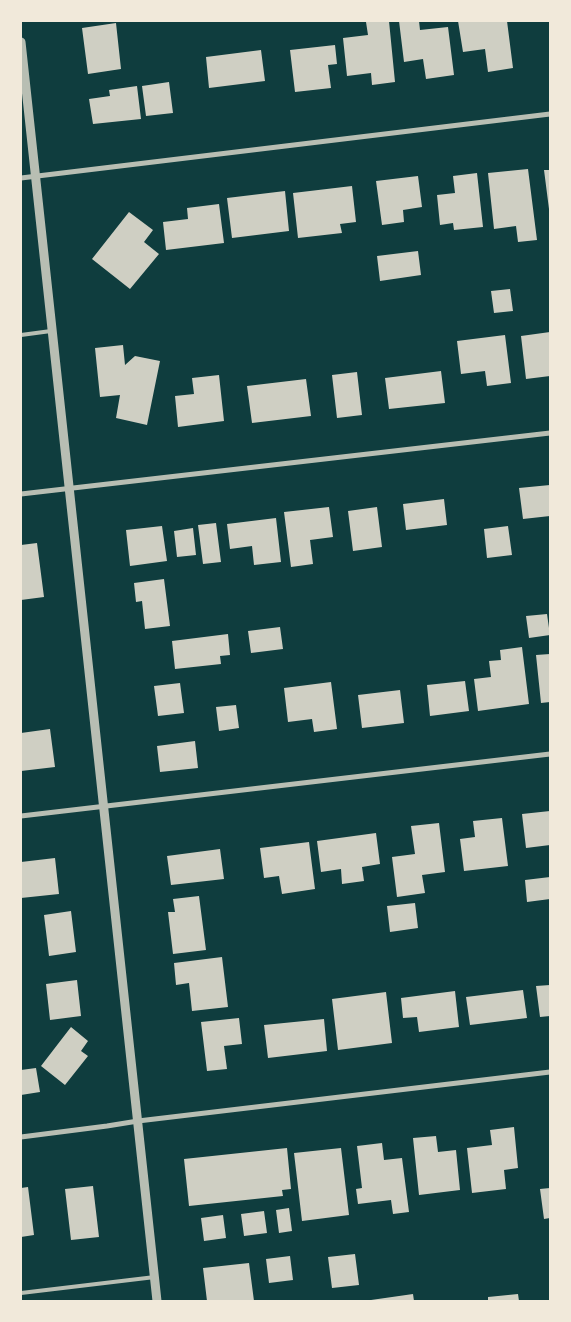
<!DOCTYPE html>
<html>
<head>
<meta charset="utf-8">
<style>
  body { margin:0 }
  #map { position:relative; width:571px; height:1322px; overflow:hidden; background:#0f3d3e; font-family:Commissioner,sans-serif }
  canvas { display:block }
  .frame { position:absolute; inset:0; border:22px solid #f1e9da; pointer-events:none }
</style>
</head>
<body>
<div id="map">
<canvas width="571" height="1322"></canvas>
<div class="frame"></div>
</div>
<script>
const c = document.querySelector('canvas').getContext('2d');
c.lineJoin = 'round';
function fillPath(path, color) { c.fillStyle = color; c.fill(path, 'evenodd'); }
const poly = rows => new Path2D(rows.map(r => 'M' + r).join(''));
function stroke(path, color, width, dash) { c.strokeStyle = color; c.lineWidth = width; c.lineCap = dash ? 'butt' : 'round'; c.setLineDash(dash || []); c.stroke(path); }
fillPath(poly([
  [389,21,395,82,372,85,371,73,347,76,343,38,368,35,366,22],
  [399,21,419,21,420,30,448,27,454,75,426,79,423,59,404,62],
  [458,21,507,21,513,68,488,72,485,49,463,52],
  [116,23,121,69,88,74,82,28],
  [335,45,337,64,328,65,331,88,295,92,290,50],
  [261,50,265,81,209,88,206,57],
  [169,82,173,113,146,116,142,86],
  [137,86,141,119,93,124,89,99,110,96,109,90],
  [528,169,537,240,518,242,516,226,494,229,488,173],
  [544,170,550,170,550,209,549,209],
  [477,173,483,227,454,230,453,223,440,225,437,195,455,193,453,176],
  [418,176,422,207,403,210,404,222,382,225,376,181],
  [352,186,356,222,340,224,342,233,298,238,293,193],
  [285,191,289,231,232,238,227,198],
  [219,204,224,243,166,250,163,222,188,219,187,208],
  [129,212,153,230,144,242,159,254,130,289,92,259],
  [418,251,421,275,380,281,377,256],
  [510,289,513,311,494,313,491,291],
  [550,332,550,376,526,379,521,336],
  [505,335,511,383,487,386,485,371,461,374,457,341],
  [123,345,125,365,135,356,160,361,147,425,116,418,120,395,100,397,95,348],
  [441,371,445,403,389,409,385,378],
  [357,372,362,415,337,418,332,375],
  [219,375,224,421,178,427,175,396,194,394,192,378],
  [306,379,311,416,252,423,247,386],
  [550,485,550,516,523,519,519,488],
  [444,499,447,525,406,530,403,504],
  [329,507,333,537,310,540,313,564,291,567,284,512],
  [377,507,382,547,353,551,348,511],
  [276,518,281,562,254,565,252,546,230,549,227,524],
  [216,523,221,562,203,564,198,525],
  [162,526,167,561,130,566,126,530],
  [508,526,512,555,487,558,484,529],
  [193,528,196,555,177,557,174,531],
  [37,543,44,597,21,600,21,545],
  [164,579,170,626,145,629,142,601,136,602,134,583],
  [547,614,550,635,529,638,526,616],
  [280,627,283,649,251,653,248,631],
  [228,634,230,655,220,656,221,664,175,669,172,641],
  [522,647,529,704,478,711,474,679,491,677,489,661,501,660,500,650],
  [550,654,550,702,541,703,536,655],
  [465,681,469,711,430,716,427,685],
  [331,682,337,729,314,732,312,719,288,722,284,688],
  [180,683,184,713,158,716,154,686],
  [400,690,404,723,362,728,358,695],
  [236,705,239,728,219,731,216,707],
  [50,729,55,767,21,771,21,733],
  [195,741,198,768,160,772,157,746],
  [550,811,550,845,526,848,522,814],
  [502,818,508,866,464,871,460,839,475,837,473,821],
  [439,823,445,872,422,875,425,893,397,897,392,857,415,854,411,826],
  [376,833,380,864,362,867,364,881,342,884,341,869,321,872,317,841],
  [309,842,315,889,282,894,279,876,264,878,260,848],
  [220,849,224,879,171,885,167,856],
  [55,858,59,894,21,898,21,862],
  [550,877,550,899,527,902,525,880],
  [199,896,206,950,173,954,168,912,175,912,173,899],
  [415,903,418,928,390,932,387,906],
  [71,911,76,952,49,956,44,915],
  [222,957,228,1007,192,1011,189,983,176,985,174,963],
  [77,980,81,1016,50,1020,46,984],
  [550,985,550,1016,540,1017,536,986],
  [523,990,527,1018,470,1025,466,997],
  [455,991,459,1027,419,1032,417,1017,403,1018,401,998],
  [386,992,392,1043,338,1050,332,999],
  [239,1018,242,1044,224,1046,227,1069,207,1071,201,1022],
  [324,1019,327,1051,268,1058,264,1025],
  [71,1027,88,1041,81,1051,88,1056,65,1085,41,1066],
  [36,1068,40,1092,21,1095,21,1070],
  [514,1127,518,1168,504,1170,506,1189,472,1193,467,1148,492,1145,490,1130],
  [436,1136,438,1152,456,1150,460,1190,419,1195,413,1138],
  [382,1143,384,1160,402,1158,409,1212,393,1214,391,1200,358,1204,356,1189,362,1188,357,1146],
  [287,1148,291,1189,282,1190,283,1196,189,1206,184,1159],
  [341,1148,349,1215,302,1221,294,1153],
  [93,1186,99,1237,71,1240,65,1189],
  [28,1187,34,1235,21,1237,21,1188],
  [550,1188,550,1218,544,1219,540,1189],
  [289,1208,292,1231,279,1233,276,1210],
  [264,1211,267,1233,244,1236,241,1214],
  [223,1215,226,1238,204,1241,201,1218],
  [355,1254,359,1285,332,1288,328,1257],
  [290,1256,293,1280,269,1283,266,1259],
  [249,1263,254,1301,207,1301,203,1268],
  [413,1294,414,1301,371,1301,371,1300],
  [518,1294,519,1301,488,1301,488,1297]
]), '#cfcfc3');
stroke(poly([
  [21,335,51,331],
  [21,1293,155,1277]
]), '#b8beb3', 4);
stroke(poly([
  [21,178,550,114],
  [21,494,550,433],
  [21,816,550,754],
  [21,1137,107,1126,138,1121,550,1072]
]), '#b8beb3', 5);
stroke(poly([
  [21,42,157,1301]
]), '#b8beb3', 9);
</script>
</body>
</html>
